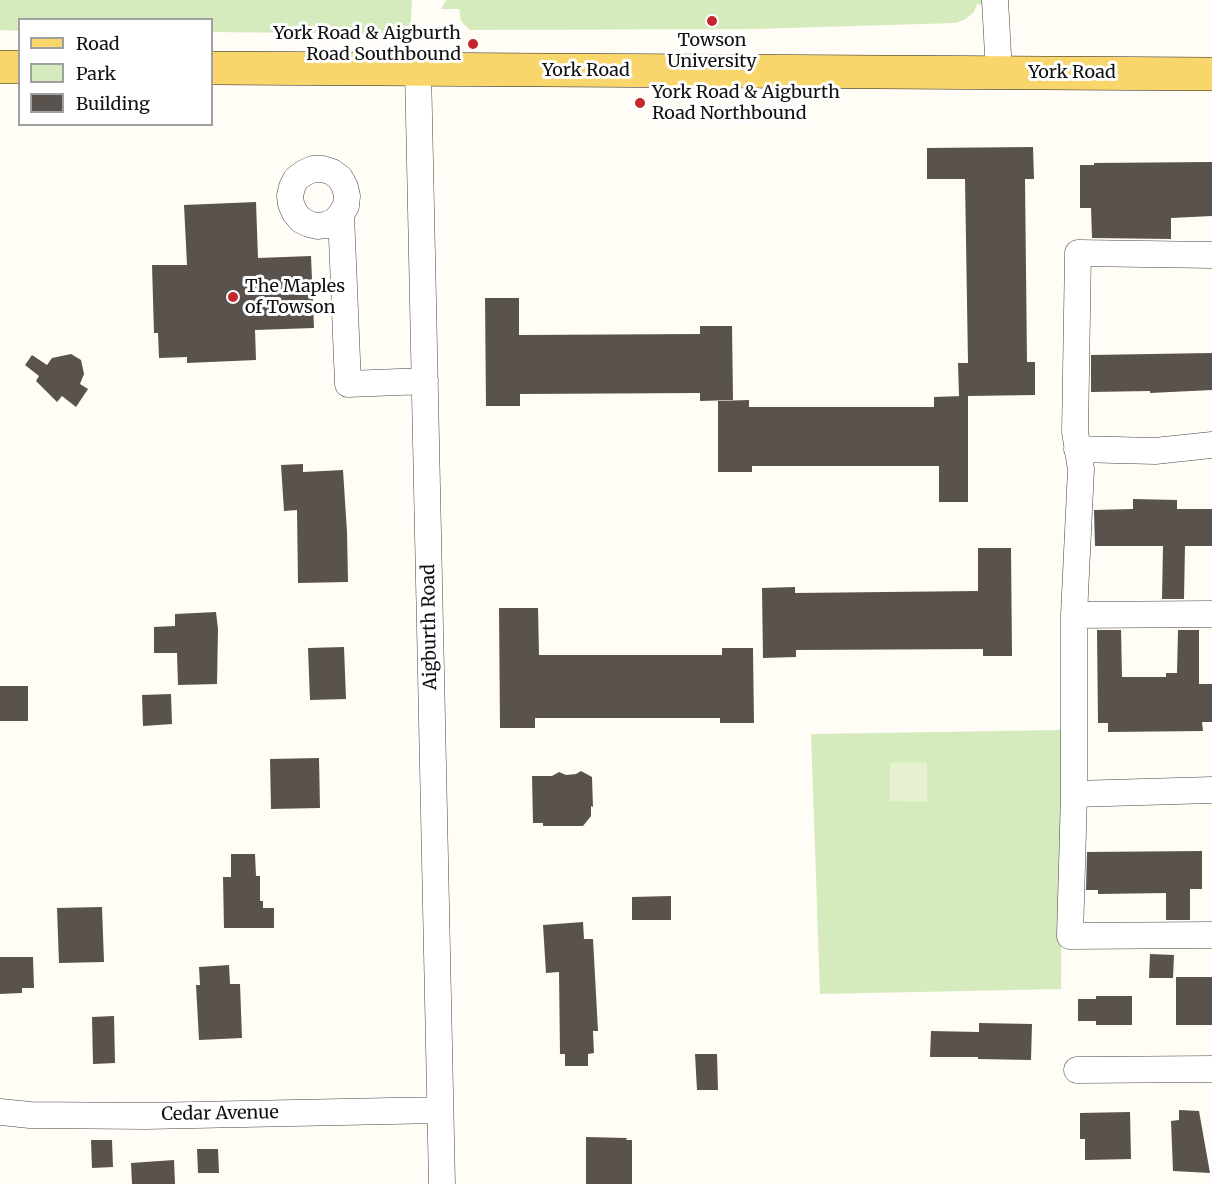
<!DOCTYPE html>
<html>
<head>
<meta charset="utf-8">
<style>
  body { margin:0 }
  #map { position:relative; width:1212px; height:1184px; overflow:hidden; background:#fffdf5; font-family:Merriweather,serif }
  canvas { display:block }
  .legend { position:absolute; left:18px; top:18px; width:195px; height:108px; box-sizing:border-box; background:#fff; border:2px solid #a0a0a0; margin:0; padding:8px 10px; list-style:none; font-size:18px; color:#111 }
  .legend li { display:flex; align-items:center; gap:12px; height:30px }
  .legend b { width:30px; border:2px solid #a0a0a0 }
</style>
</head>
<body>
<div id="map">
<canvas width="1212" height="1184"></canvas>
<ul class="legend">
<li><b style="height:8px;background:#f9d66b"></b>Road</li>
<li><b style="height:16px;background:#d5ebbd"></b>Park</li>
<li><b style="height:16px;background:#5a524d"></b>Building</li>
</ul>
</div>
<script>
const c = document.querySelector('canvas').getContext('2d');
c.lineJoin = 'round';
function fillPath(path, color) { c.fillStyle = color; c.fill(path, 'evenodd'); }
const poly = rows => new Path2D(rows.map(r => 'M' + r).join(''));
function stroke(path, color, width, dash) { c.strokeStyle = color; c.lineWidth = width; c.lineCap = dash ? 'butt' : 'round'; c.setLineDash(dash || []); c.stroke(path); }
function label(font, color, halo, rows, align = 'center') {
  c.font = font + ' Merriweather,serif'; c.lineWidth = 6; c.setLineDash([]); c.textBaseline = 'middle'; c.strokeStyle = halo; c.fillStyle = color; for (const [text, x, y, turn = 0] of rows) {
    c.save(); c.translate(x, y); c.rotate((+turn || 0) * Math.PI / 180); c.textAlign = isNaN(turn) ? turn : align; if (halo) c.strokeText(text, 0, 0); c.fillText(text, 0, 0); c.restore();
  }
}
fillPath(poly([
  [0,0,412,0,411,21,411,27,409,30,400,34,212,32,212,20,20,20,19,31,0,30],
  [446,0,983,0,983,5,977,4,974,12,966,19,956,23,754,29,470,30,461,21,459,9,441,9],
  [1063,730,1061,989,820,994,811,734]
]), '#d5ebbd');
fillPath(poly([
  [927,762,927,802,890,801,890,763]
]), '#e6f2cf');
fillPath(poly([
  [1033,147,1034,179,1025,179,1027,362,1035,362,1035,395,968,396,968,502,939,502,939,466,752,466,752,472,718,472,718,401,749,400,749,407,934,407,934,397,962,396,959,396,958,363,968,363,965,179,927,179,927,148],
  [1212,162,1212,216,1171,218,1171,239,1092,238,1091,208,1080,208,1080,165,1094,165,1094,163],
  [256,202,258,258,311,256,314,328,255,330,256,360,187,363,187,357,159,358,158,333,154,333,152,265,187,265,184,205],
  [485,298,519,298,519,335,700,334,700,326,732,326,733,400,700,401,700,393,520,394,520,406,486,406],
  [1212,353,1212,390,1150,393,1150,391,1091,392,1091,355],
  [71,354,81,360,84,374,80,384,88,389,76,407,62,396,57,402,36,381,39,376,25,365,32,355,47,365,52,358],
  [303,464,303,472,343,470,347,532,348,582,298,583,297,510,284,511,281,465],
  [1133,499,1177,500,1177,509,1212,509,1212,546,1185,546,1184,599,1162,599,1163,546,1095,546,1094,510,1133,509],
  [978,548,1011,548,1012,656,983,656,983,649,796,650,796,657,763,658,762,588,795,587,795,593,978,591],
  [499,608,538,608,539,655,722,655,722,648,753,648,754,723,720,723,720,718,535,718,535,728,500,728],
  [216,612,218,629,217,684,178,685,177,653,154,653,154,627,175,626,175,614],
  [1097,630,1121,630,1122,677,1166,677,1166,673,1177,673,1178,630,1199,630,1199,684,1212,684,1212,722,1202,722,1203,731,1108,732,1108,723,1098,723],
  [344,647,346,699,310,700,308,648],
  [0,686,28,686,28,721,0,721],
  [171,694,172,724,143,726,142,695],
  [319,758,320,808,271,809,270,759],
  [581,771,592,777,593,807,591,806,591,816,583,826,543,826,543,823,533,823,532,776,552,776,559,772,566,775,576,774],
  [1202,851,1202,889,1190,889,1190,920,1166,920,1166,893,1098,894,1098,890,1086,890,1087,852],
  [231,854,255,854,256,876,260,876,260,901,263,901,263,908,274,908,274,928,224,928,223,877,231,877],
  [671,896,671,920,632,920,632,897],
  [102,907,104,962,59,963,57,908],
  [583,922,584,939,593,939,598,1031,593,1031,594,1053,588,1054,588,1066,565,1066,565,1054,560,1054,559,972,546,973,543,925],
  [1150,954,1174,955,1173,978,1149,978],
  [0,957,33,957,34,988,22,988,22,993,0,994],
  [229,965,230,984,240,984,242,1038,199,1040,196,985,200,985,199,967],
  [1176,977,1212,977,1212,1025,1176,1025],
  [1096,996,1132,996,1132,1025,1096,1025,1096,1021,1078,1021,1078,999,1096,999],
  [114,1016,115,1063,93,1064,92,1017],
  [979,1023,1032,1024,1031,1060,978,1059,978,1057,930,1057,931,1031,979,1032],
  [695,1054,717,1054,718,1090,697,1090],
  [1179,1110,1199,1111,1210,1173,1173,1171,1171,1121,1179,1120],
  [1130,1112,1131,1159,1085,1160,1085,1139,1080,1139,1080,1113],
  [586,1137,627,1138,626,1140,632,1140,632,1184,586,1184],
  [91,1140,112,1140,113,1167,92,1168],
  [197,1149,218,1149,219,1173,198,1173],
  [174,1160,175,1184,132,1184,131,1163]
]), '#5a524d');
const minor = poly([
  [995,0,999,73],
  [418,69,442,1184],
  [341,214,335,221,326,225,317,226,309,224,301,220,295,213,291,204,290,196,292,187,296,179,304,173,313,169,323,169,332,172,340,178,345,187,347,196,346,206,341,214,348,384,425,381],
  [1212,255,1078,253,1075,432,1081,469,1074,615,1074,794,1070,936,1212,935],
  [1077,449,1155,451,1212,445],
  [1074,615,1212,614],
  [1074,794,1212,790],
  [1077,1070,1212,1069],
  [0,1112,30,1115,146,1116,440,1110]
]);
const major = poly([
  [0,67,20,67],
  [212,68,1212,74]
]);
stroke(minor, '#444', 27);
stroke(major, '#222', 34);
stroke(minor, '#fff', 26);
stroke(major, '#f9d66b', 33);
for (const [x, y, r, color] of [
  [712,21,6,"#c4262e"],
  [473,44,6,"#c4262e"],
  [640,103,6,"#c4262e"],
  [233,297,6,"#c4262e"]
]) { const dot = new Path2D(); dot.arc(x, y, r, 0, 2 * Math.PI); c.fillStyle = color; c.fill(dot); stroke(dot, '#fff', 2); }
label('18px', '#111', '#fff', [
  ["York Road & Aigburth",461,34,"right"],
  ["Road Southbound",461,55,"right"],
  ["Towson",712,41,"center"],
  ["University",712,62,"center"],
  ["York Road & Aigburth",652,93],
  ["Road Northbound",652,114],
  ["The Maples",245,287],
  ["of Towson",245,308]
], 'left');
label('18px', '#111', '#fff', [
  ["York Road",586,71],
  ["York Road",1072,73],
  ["Aigburth Road",430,627,-91],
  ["Cedar Avenue",220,1114,-1]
]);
</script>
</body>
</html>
